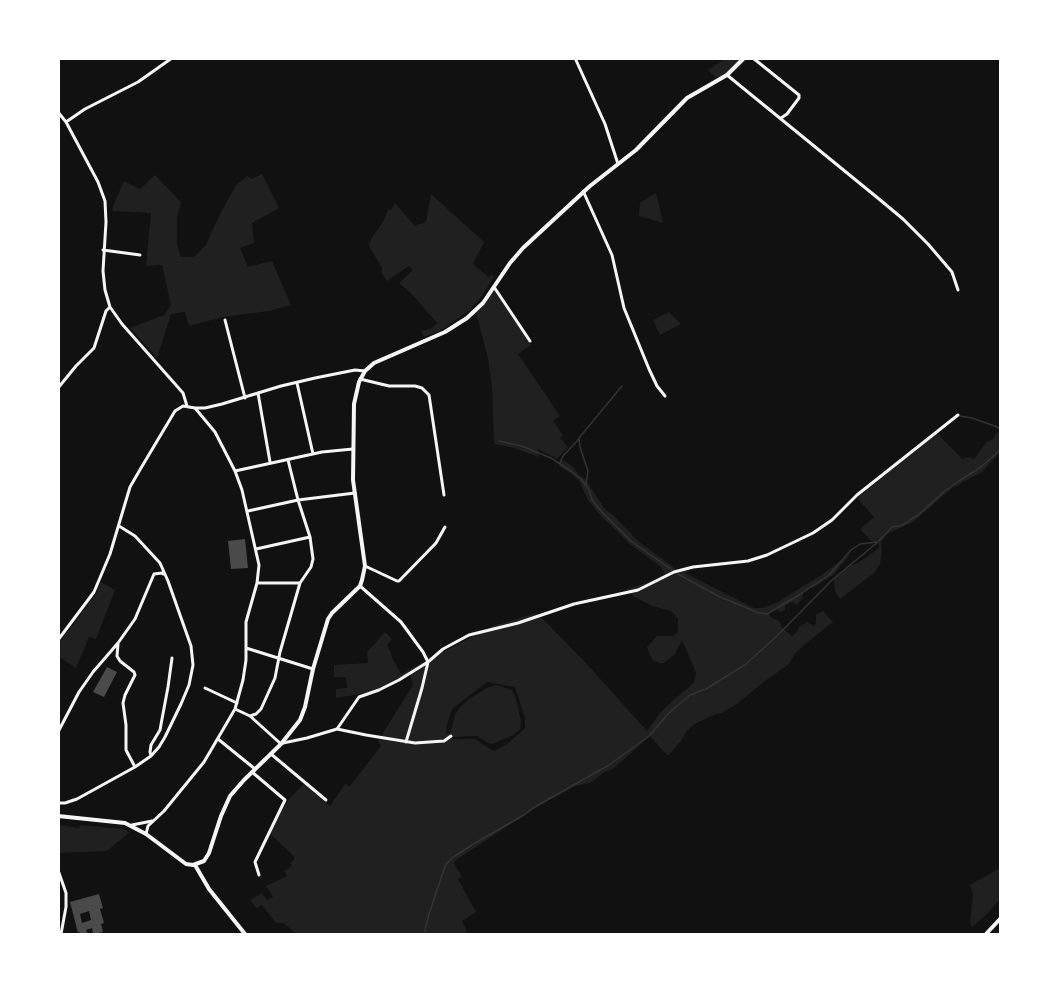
<!DOCTYPE html>
<html>
<head>
<meta charset="utf-8">
<style>
  body { margin:0 }
  #map { position:relative; width:1059px; height:993px; overflow:hidden; background:#111; font-family:"PT Sans",sans-serif }
  canvas { display:block }
  .frame { position:absolute; inset:0; border:60px solid #fff; pointer-events:none }
</style>
</head>
<body>
<div id="map">
<canvas width="1059" height="993"></canvas>
<div class="frame"></div>
</div>
<script>
const c = document.querySelector('canvas').getContext('2d');
c.lineJoin = 'round';
function fillPath(path, color) { c.fillStyle = color; c.fill(path, 'evenodd'); }
const poly = rows => new Path2D(rows.map(r => 'M' + r).join(''));
function stroke(path, color, width, dash) { c.strokeStyle = color; c.lineWidth = width; c.lineCap = dash ? 'butt' : 'round'; c.setLineDash(dash || []); c.stroke(path); }
fillPath(poly([
  [725,59,748,59,727,78,715,77,708,70],
  [262,174,279,208,252,223,254,243,240,248,248,267,272,261,291,305,269,311,222,317,189,326,185,312,171,314,157,358,130,328,164,315,171,305,162,265,146,266,151,213,112,211,114,204,124,181,140,189,155,175,181,202,177,217,177,244,181,257,194,257,206,245,220,214,236,185,247,176,252,179],
  [656,193,663,223,639,216,640,203],
  [431,194,484,242,473,264,488,277,492,275,494,277,480,299,470,310,440,331,424,337,421,331,430,329,437,323,411,293,399,283,413,270,409,266,387,281,382,274,382,268,369,246,371,239,383,222,388,210,391,210,395,203,415,226,426,222],
  [494,289,531,345,518,354,560,416,553,421,563,435,560,438,564,442,568,447,558,458,556,458,538,449,539,457,514,448,494,444,492,387,488,358,476,312,487,300],
  [669,312,681,324,660,335,653,320],
  [1000,431,1000,452,982,472,952,488,913,522,887,534,881,542,882,552,880,564,874,573,840,599,835,592,834,579,851,566,858,563,879,548,879,543,871,541,860,529,874,517,857,498,937,433,962,459,968,457,974,459,986,443,993,439,997,433],
  [563,460,572,466,580,476,586,480,604,508,615,517,638,541,680,572,690,570,685,573,754,608,763,608,776,603,823,574,851,553,833,575,813,588,809,588,804,592,802,599,797,605,792,602,785,605,785,610,780,612,776,608,768,612,771,618,778,620,783,629,792,636,797,632,799,627,807,622,814,626,816,624,816,615,823,611,833,622,804,645,794,655,789,664,765,681,738,703,722,713,716,714,694,724,686,732,681,741,669,755,667,755,650,736,613,769,606,771,590,783,575,786,537,807,456,860,454,863,462,877,458,879,476,912,462,921,468,934,296,934,284,923,276,923,262,905,256,908,250,900,262,893,267,900,273,897,266,886,287,876,284,871,292,866,290,863,294,860,294,856,270,834,283,808,289,799,304,784,330,806,345,784,350,786,381,746,378,741,413,685,410,674,371,692,336,698,336,689,347,688,346,677,334,677,334,665,368,663,367,652,385,632,392,639,387,645,391,652,392,658,401,674,493,626,537,613,585,662,647,731,661,712,671,702,688,688,694,682,696,673,682,640,675,654,664,663,660,663,654,661,650,655,647,647,657,636,673,636,678,632,678,618,671,611,652,606,633,596,626,589,644,584,665,574,660,566,631,545,600,515,588,500,580,482,572,474,559,466],
  [487,682,515,687,525,718,525,728,506,745,493,751,475,739,452,739,452,737,477,736,490,744,495,743,513,735,520,730,521,721,516,699,512,690,506,688,496,685,489,687,469,699,460,707,455,715,450,734,446,734,447,725,452,709],
  [101,582,115,590,96,639,89,637,76,668,59,657,59,643,96,594],
  [58,825,79,828,80,825,123,829,130,832,107,851,59,853],
  [1000,868,1000,899,986,915,972,927,970,923,973,894,970,885]
]), '#202020');
stroke(poly([
  [960,416,972,418,1000,428],
  [499,441,522,446,536,452,551,458,571,471,581,479,589,490,592,500,602,512,631,541,672,570],
  [560,463,563,456,579,439],
  [586,485,588,471,580,447,579,438,622,386],
  [678,574,718,596,759,613,767,614,799,595,829,575,851,550,860,544,877,542],
  [424,934,429,914,442,875,446,864,452,858,475,843,524,815,533,808,609,765,649,736,669,713,690,695,706,689,746,664,778,635,831,581,879,541,892,527,901,526,918,515,945,491,959,481,981,467,1000,450]
]), '#333', 1.5);
fillPath(poly([
  [245,539,248,568,231,569,228,541],
  [107,667,117,672,104,697,93,692],
  [99,894,103,908,100,909,104,923,101,924,103,932,93,934,92,928,86,930,88,934,80,934,80,932,78,933,70,902],
  [89,911,91,920,82,923,80,914]
]), '#4a4a4a');
stroke(poly([
  [575,58,605,124,618,164],
  [753,58,799,95,799,98,787,114,781,118],
  [727,75,879,199,903,219,928,244,952,272,958,290],
  [58,112,66,122,98,182,105,201,106,222,103,271,105,290,110,307,122,324,183,393,187,406],
  [66,122,85,109,138,82,172,58],
  [584,193,612,255,624,308,649,369,657,386,665,396],
  [103,250,140,255],
  [494,287,530,341],
  [225,320,245,398],
  [360,379,389,386,415,386,422,388,429,395,444,495],
  [297,383,313,454],
  [58,388,76,366,94,348,106,311,110,307],
  [258,393,270,462],
  [195,408,205,408,222,404,281,386,315,378,355,370,365,371],
  [235,471,322,452,353,449],
  [248,511,298,500,355,493],
  [256,549,310,537],
  [365,566,397,581,399,581,436,543,445,527],
  [257,583,300,583],
  [360,586,401,622,423,652,428,662,422,688,406,742],
  [58,640,94,592,110,554,130,487,141,468,175,411,183,406,195,408,215,432,235,471,242,490,259,565,257,583,246,622,246,660,243,680,235,709,204,762,164,811,148,826,146,834],
  [118,644,117,656,120,661,134,672,135,675,125,695,123,703,126,725,126,750,135,767],
  [246,648,313,669],
  [205,688,237,703],
  [235,709,250,716,281,744],
  [250,716,256,714,261,709,275,678,280,652,300,583,311,567,313,559,310,537,298,500,288,460],
  [337,729,359,697,379,690,399,680,428,662,443,649,469,635,518,623,574,604,638,590,674,572,693,567,748,561,767,555,813,533,832,520,857,495,958,415],
  [58,732,79,692,93,672,118,643,135,619,154,574,162,573,163,574],
  [218,739,255,769],
  [283,743,307,738,337,729,366,735,415,743,444,741,451,736],
  [271,754,326,800],
  [151,756,150,752,151,745,160,730,162,719,168,687,172,658],
  [252,772,285,800,255,862,259,875],
  [58,803,65,803,77,799,135,767,151,756,159,747,165,737,181,704,189,685,193,665,191,646,168,581,160,563,135,536,119,526],
  [132,825,152,821],
  [58,870,66,893,66,907,61,934]
]), '#f5f5f5', 3);
stroke(poly([
  [195,865,209,889,245,934],
  [986,934,1000,919]
]), '#f5f5f5', 4);
stroke(poly([
  [58,816,125,823,146,834,186,864,193,865,204,861,209,853,221,816,230,796,244,780,281,744,300,720,305,707,313,669,328,619,332,613,360,586,362,580,365,566,353,480,354,404,359,382,365,371,374,363,445,332,467,318,483,303,510,263,523,248,590,186,636,150,687,98,727,75,744,58]
]), '#f5f5f5', 4);
</script>
</body>
</html>
